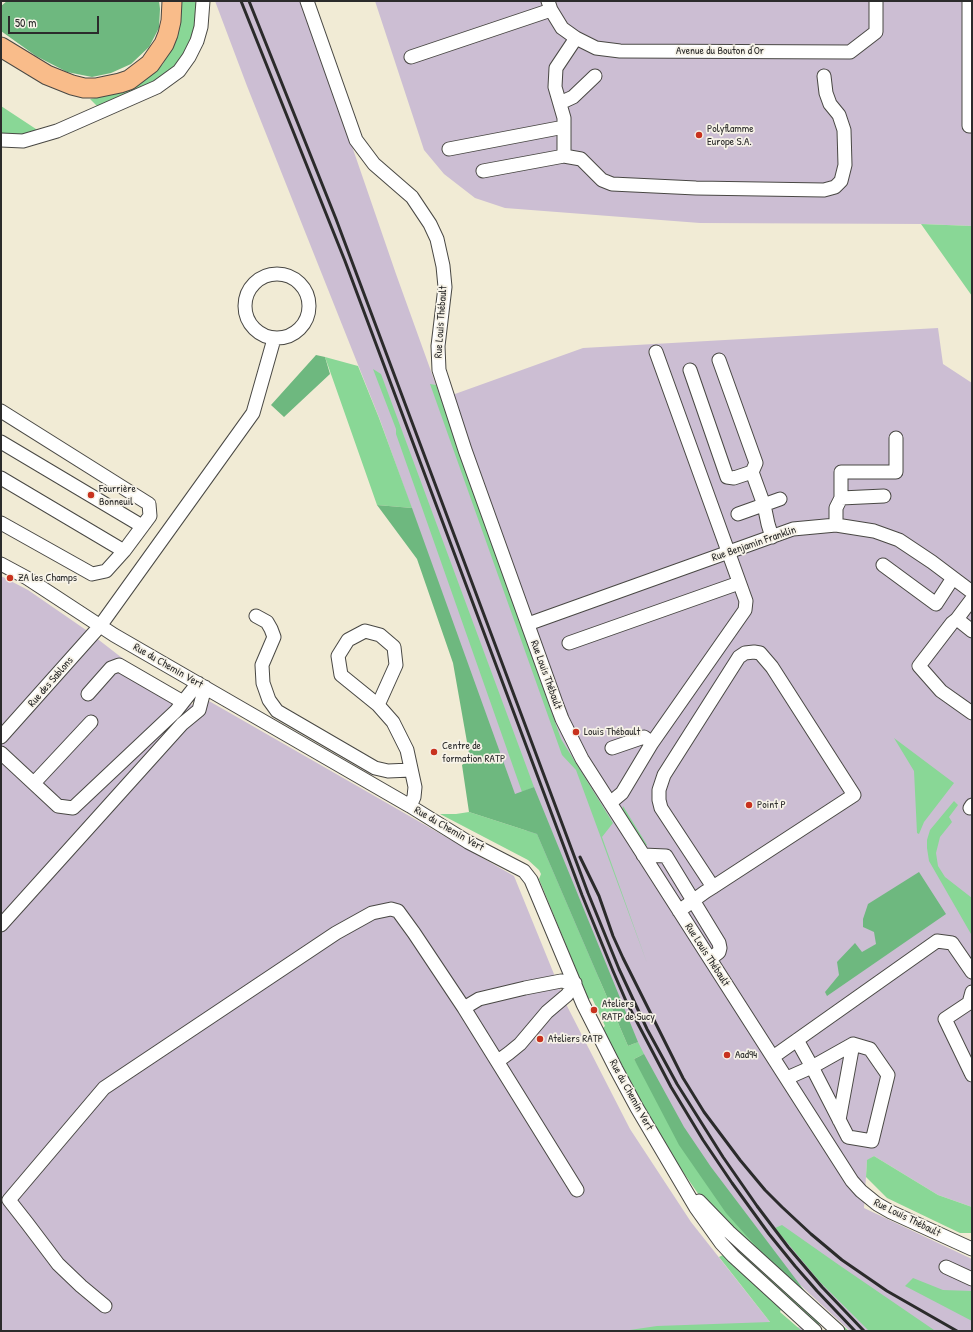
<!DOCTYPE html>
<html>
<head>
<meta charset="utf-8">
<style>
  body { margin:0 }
  #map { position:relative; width:973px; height:1332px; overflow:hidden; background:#f1ebd5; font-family:"Patrick Hand",sans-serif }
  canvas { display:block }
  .frame { position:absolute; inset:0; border:2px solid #2b2b2b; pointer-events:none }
  .scale { position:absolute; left:8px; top:16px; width:91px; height:18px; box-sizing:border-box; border:2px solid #2b2b2b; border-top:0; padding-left:5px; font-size:12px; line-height:14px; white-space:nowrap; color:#2b2b2b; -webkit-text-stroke:3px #f7f3e8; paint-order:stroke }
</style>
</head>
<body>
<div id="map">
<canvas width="973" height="1332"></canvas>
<div class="frame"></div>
<div class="scale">50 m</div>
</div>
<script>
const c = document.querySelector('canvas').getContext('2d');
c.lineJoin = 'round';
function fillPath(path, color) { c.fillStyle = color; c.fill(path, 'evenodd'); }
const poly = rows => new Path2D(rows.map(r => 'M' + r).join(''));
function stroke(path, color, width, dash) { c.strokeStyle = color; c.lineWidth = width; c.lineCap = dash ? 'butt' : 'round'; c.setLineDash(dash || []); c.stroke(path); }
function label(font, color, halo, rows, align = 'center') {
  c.font = font + ' "Patrick Hand",sans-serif'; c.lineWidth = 3.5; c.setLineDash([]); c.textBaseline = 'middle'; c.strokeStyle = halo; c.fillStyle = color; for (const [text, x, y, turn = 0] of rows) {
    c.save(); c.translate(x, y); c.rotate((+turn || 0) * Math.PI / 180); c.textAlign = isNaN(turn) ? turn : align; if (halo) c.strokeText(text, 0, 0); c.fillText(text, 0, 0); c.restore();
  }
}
fillPath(poly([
  [215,1,302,1,396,274,441,399,583,348,938,328,943,364,972,383,972,1207,938,1195,874,1156,867,1161,864,1208,972,1259,972,1331,850,1331,759,1247,724,1206,543,877,380,420,247,86],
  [375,1,972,1,972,226,921,224,700,223,505,208,475,198,444,174,424,150],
  [1,576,28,590,86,630,184,706,209,701,514,876,567,1006,630,1129,691,1222,770,1322,819,1331,1,1331]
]), '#ccbed3');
fillPath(poly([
  [179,1,195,1,197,6,196,26,192,39,178,65,159,79,98,107,90,99,118,93,139,83,163,64,178,32],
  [1,106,39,131,20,137,1,134],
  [921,224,972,226,972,296],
  [325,357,358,366,379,418,412,508,377,505],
  [373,369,381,374,534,787,522,792,396,434,396,429],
  [430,384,436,385,561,739,613,823,602,837,647,963,576,770,562,755],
  [894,738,954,783,924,822,919,834,917,833,914,771],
  [954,801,958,805,949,817,952,822,940,837,936,853,938,866,945,877,972,898,971,934,929,861,927,848,927,840,930,830],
  [623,806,647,845,644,845,622,812],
  [469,812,537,834,628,1046,638,1042,644,1054,634,1059,773,1264,849,1331,842,1331,708,1208,663,1143,602,1029,605,1026,592,998,588,999,539,879,541,874,539,870,528,860,440,814,456,814],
  [874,1156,938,1195,972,1207,972,1233,960,1233,887,1198,866,1177,867,1160],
  [702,1208,822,1321,817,1327,731,1250],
  [782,1225,839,1265,934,1330,932,1331,869,1331,820,1282,775,1228],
  [723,1255,781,1309,780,1312,802,1331,623,1331,657,1326,770,1322,719,1257],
  [913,1278,943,1290,972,1291,972,1321,905,1286]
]), '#89d796');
fillPath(poly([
  [7,1,159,1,160,9,159,28,149,47,131,64,111,73,92,77,67,72,36,56,1,31,1,6],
  [316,355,325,357,330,374,284,417,271,405],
  [377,505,412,508,515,794,534,787,638,1042,628,1046,537,834,469,812,462,765,470,759,453,663,417,559],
  [919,872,946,914,827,996,825,992,839,975,837,962,855,943,862,952,876,944,874,932,863,927,863,919,868,904],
  [644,1054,684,1127,711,1167,807,1294,771,1263,726,1213,679,1145,634,1059]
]), '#6eb87f');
const minor = poly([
  [307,1,356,140,374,164,412,197,430,224,437,239,443,266,445,287,438,346,439,370,465,450,556,703,562,719,582,759,852,1181,861,1191,877,1204,891,1212,972,1249],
  [548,1,551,10,562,28,576,38,596,48,620,51,850,52,876,32,876,1],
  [969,1,969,126,972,126],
  [411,57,551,10],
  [560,103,573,97,595,76],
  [1,140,23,141,57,131,157,87,179,71,189,57,197,41,201,27,203,1],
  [449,149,564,127],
  [564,156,581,159,602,180,612,184,696,188,824,190,835,187,841,181,845,165,844,130,839,115,830,104,826,93,824,76],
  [483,171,564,156,564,118,555,87,556,68,576,38],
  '245 306a32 32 0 1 1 64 0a32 32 0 1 1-64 0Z',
  [719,360,756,463,752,472,764,505,768,524,772,537],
  [690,370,727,477,734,478,752,472],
  [1,411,149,504,150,516,124,551,106,571,92,574,1,523],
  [1,442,142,526],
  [1,478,124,551],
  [841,498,884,496],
  [738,514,780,499],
  [836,525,836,508,841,498,841,472,896,472,896,438],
  [1,564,27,578,114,635,410,806,468,842,524,871,531,880,583,1004,616,1069,637,1108,696,1208,721,1243,733,1256,815,1331],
  [883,565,936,604,953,578],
  [256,616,267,622,271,629,274,637,262,665,263,683,269,700,277,711,375,768,388,771,411,770],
  [957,619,972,599],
  [528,624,793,529,836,525,874,531,899,540,932,562,972,592],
  [972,631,957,619,952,623,919,666,941,691,972,713],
  [569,643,739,583],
  [88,694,111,668,119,665,183,702],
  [378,705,396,665,394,647,380,635,365,631,348,640,338,656,341,675,378,705,393,722,407,750,415,787,414,797,410,806],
  [1,737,100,626,253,413,274,339],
  [612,748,644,737,652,743],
  [1,753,58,806,73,808,176,711,198,683],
  [34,783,91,722],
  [610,803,622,793,652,743,745,610,746,601,656,352],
  [970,808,972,805],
  [643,855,666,856,719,943,720,948,719,952,710,959],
  [679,911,705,892,713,887,854,795,772,667,760,653,754,652,745,653,739,657,664,775,659,790,659,800,661,808,713,887],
  [1,925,182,724,199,710,205,687],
  [972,992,969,1003,945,1019,972,1075],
  [464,1008,479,999,525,988,561,981,575,983],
  [773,1057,937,941,952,943,972,972],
  [498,1061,509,1053,520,1044,547,1012,567,995,575,983],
  [787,1078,812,1067,848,1137,872,1141,888,1075,870,1049,853,1044,812,1067,797,1040],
  [839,1120,853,1044],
  [699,1201,729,1232,838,1331],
  [946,1267,972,1279],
  [105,1306,81,1286,58,1264,27,1223,9,1200,104,1088,336,933,372,913,391,909,398,911,414,933,464,1008,577,1190]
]);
const highway = poly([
  [1,47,47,75,72,85,84,88,96,88,120,83,129,80,150,64,164,44,168,34,171,21,172,1]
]);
stroke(minor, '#494844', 15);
stroke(highway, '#494844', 21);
stroke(minor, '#fff', 13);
stroke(highway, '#f9bc8a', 19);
stroke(poly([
  [241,1,345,261,582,895,613,971,626,1001,671,1087,703,1140,732,1183,769,1234,795,1266,817,1291,855,1331],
  [249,1,336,219,588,893,619,969,647,1029,677,1084,723,1157,757,1206,788,1247,822,1287,864,1331],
  [580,857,599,896,613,936,623,958,683,1078,704,1112,740,1160,765,1190,782,1207,811,1234,842,1260,887,1291,957,1331]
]), '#2b2b2b', 3);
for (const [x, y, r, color] of [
  [699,135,4,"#c8321e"],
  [91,495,4,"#c8321e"],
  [10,578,4,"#c8321e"],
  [576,732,4,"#c8321e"],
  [434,752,4,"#c8321e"],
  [749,805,4,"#c8321e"],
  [594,1010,4,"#c8321e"],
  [540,1039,4,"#c8321e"],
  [727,1055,4,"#c8321e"]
]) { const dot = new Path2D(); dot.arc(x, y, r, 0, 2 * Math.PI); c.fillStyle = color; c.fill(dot); stroke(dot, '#f7f3e8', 1.5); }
label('11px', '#2b2b2b', '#f7f3e8', [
  ["Avenue du Bouton d'Or",720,51],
  ["Rue Louis Thébault",441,322,-86],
  ["Rue Benjamin Franklin",754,544,-19],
  ["Rue du Chemin Vert",168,666,30],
  ["Rue Louis Thébault",546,675,70],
  ["Rue des Sablons",51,682,-49],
  ["Rue du Chemin Vert",449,829,30],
  ["Rue Louis Thébault",707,955,57],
  ["Rue du Chemin Vert",631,1095,61],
  ["Rue Louis Thébault",907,1218,26]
]);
label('11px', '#2b2b2b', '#f7f3e8', [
  ["Polyflamme",707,129],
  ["Europe S.A.",707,142],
  ["Fourrière",99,489],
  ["Bonneuil",99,502],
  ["ZA les Champs",18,578],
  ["Louis Thébault",584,732],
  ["Centre de",442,746],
  ["formation RATP",442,759],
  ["Point P",757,805],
  ["Ateliers",602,1004],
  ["RATP de Sucy",602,1017],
  ["Ateliers RATP",548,1039],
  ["Aad94",735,1055]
], 'left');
</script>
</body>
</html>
